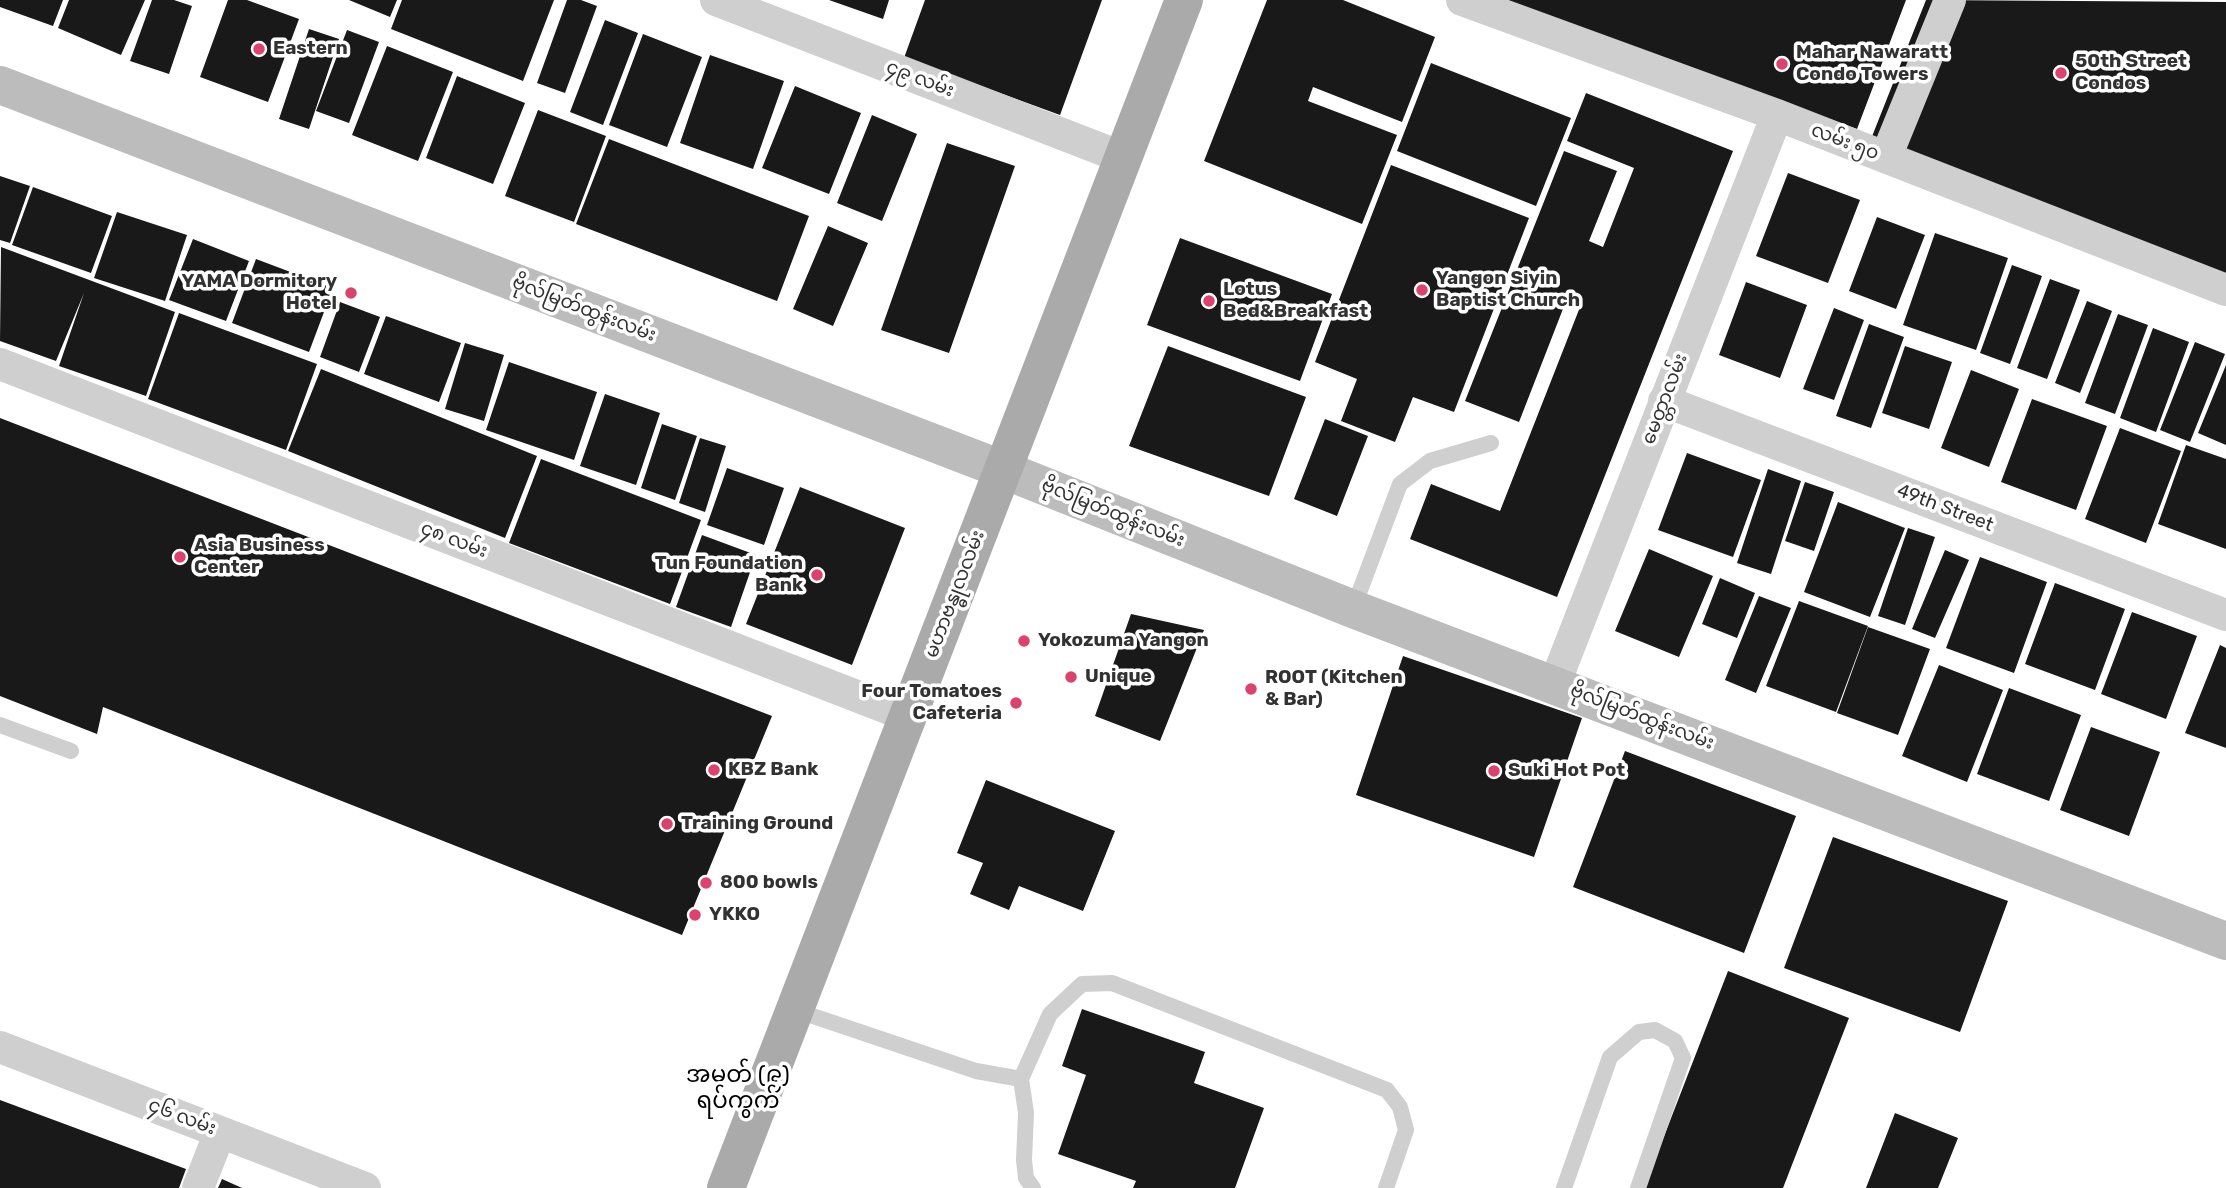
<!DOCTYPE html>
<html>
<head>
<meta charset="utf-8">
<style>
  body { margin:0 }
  canvas { display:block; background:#fff }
</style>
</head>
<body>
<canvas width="2226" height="1188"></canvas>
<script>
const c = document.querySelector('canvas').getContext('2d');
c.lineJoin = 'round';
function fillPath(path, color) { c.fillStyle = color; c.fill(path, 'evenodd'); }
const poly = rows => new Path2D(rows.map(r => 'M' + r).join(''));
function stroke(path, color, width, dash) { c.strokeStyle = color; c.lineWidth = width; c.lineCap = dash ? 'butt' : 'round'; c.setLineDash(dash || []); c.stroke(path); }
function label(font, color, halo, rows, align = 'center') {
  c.font = font + ' Rubik,"Noto Sans Myanmar",sans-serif'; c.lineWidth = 7; c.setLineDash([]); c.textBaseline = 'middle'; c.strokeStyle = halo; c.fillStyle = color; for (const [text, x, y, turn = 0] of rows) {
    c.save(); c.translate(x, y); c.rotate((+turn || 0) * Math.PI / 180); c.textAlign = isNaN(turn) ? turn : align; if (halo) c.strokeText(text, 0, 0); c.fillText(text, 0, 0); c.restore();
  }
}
fillPath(poly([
  [0,0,63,0,53,26,0,7],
  [69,0,145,0,121,55,58,28],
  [152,0,174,0,192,6,169,74,130,61],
  [228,0,247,0,299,19,268,102,200,77],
  [349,0,397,0,390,17],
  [402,0,554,0,523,81,391,29],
  [567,0,581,0,597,6,565,93,537,83],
  [829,0,889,0,883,19],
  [925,0,1102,0,1060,115,904,58],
  [1267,0,1343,0,1435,37,1402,122,1313,87,1308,101,1397,135,1362,224,1204,161],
  [1507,0,1906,0,1857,129],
  [1926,0,2226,2,2226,279,1869,144],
  [605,20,638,33,603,125,570,112],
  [309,29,339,39,309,129,279,119],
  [347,30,379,42,349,123,316,111],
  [643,34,702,57,667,147,609,125],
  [387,46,453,72,418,161,352,135],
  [710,55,784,81,753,169,680,143],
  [1431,63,1571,118,1536,206,1397,151],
  [457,76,525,103,493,184,426,158],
  [795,86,861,113,829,194,762,168],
  [1586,93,1733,151,1557,597,1410,539,1431,484,1500,511,1582,302,1568,296,1519,422,1465,401,1564,151,1617,171,1589,241,1603,247,1634,168,1567,141],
  [538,110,606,136,574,222,505,196],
  [872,115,917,134,882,221,837,203],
  [609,139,809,216,777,301,576,224],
  [947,143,1015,166,949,353,881,330],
  [1391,165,1529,218,1454,412,1413,397,1395,442,1341,421,1357,379,1315,362],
  [1788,173,1860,200,1828,283,1756,256],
  [0,176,30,186,10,243,0,240],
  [33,187,112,216,91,273,12,245],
  [117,212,187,235,165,301,94,278],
  [1877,217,1925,235,1896,309,1849,291],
  [828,226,868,243,833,326,793,309],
  [1935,233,2008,258,1976,350,1903,325],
  [1180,238,1332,294,1300,381,1147,325],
  [193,239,249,261,226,321,169,300],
  [1,247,175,312,146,396,59,366,84,293,56,361,0,341],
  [256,259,333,288,309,352,232,323],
  [2012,265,2042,276,2010,364,1980,353],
  [2050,279,2080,290,2047,379,2017,368],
  [1746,282,1807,305,1780,378,1719,355],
  [2087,301,2112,311,2080,393,2055,383],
  [340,302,380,317,359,372,320,357],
  [1834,308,1864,320,1834,400,1803,389],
  [179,313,317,364,286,450,148,399],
  [2118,314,2148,325,2115,414,2085,403],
  [386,316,461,343,439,402,364,374],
  [1869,324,1904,337,1871,428,1836,416],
  [2153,328,2189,342,2156,432,2120,418],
  [2195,342,2225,354,2190,442,2160,430],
  [465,343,504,355,484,421,445,409],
  [1168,346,1306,397,1269,496,1129,446],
  [1905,346,1952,362,1929,429,1882,413],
  [509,362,597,392,574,460,486,430],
  [2226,365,2226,445,2198,433],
  [321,369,537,456,505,538,288,451],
  [1971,370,2019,389,1989,467,1941,448],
  [605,394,660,413,636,485,580,466],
  [2032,399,2107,426,2076,510,2001,482],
  [0,418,772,716,682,935,103,707,97,734,0,696],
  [1325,419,1368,436,1337,516,1294,499],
  [662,424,697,436,675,500,641,488],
  [2120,428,2181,451,2146,543,2085,519],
  [700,438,726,446,705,512,679,503],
  [2186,445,2226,459,2226,549,2158,524],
  [1687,453,1761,480,1733,557,1658,530],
  [541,459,701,520,670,604,509,543],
  [727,468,784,488,764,545,707,525],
  [1768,469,1801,481,1771,574,1737,563],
  [1805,482,1834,492,1814,551,1785,541],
  [800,487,905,528,852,665,746,624],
  [1838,502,1905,528,1870,617,1804,592],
  [1908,528,1935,537,1905,625,1878,616],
  [702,535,756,555,731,627,676,607],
  [1649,549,1713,576,1679,657,1615,631],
  [1945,550,1969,560,1935,638,1912,629],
  [1980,557,2047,582,2014,673,1946,648],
  [1720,578,1755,593,1737,638,1702,624],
  [2055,583,2125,609,2095,690,2025,664],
  [1759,596,1791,608,1756,693,1725,680],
  [1799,601,1868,626,1836,712,1766,686],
  [2132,612,2197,636,2166,719,2101,694],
  [1131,614,1204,630,1160,741,1095,716],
  [1868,627,1930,649,1898,735,1837,713],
  [2220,645,2226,648,2226,748,2185,733],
  [1403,656,1582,718,1534,857,1356,795],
  [1939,665,2003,690,1967,782,1902,756],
  [2009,688,2081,715,2049,801,1977,774],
  [2091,727,2160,752,2129,836,2060,810],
  [1625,751,1796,816,1744,953,1573,887],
  [986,780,1115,831,1083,911,1019,886,1009,910,970,894,983,863,957,853],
  [1833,837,2008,901,1960,1032,1784,968],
  [1728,971,1849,1018,1783,1188,1644,1188],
  [1082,1009,1205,1052,1194,1083,1264,1108,1235,1188,1133,1188,1136,1181,1058,1154,1086,1075,1062,1066],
  [0,1100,186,1169,179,1188,0,1188],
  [1895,1113,1958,1138,1938,1188,1866,1188],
  [222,1179,242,1188,218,1188]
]), '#191919');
stroke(poly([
  [1353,609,1400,484,1430,461,1491,443],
  [0,725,71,751],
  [795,1010,976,1071,1021,1079,1050,1014,1082,984,1112,983,1387,1090,1400,1107,1406,1130,1386,1188],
  [1021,1079,1026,1113,1024,1160,1026,1178,1033,1188],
  [1564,1188,1610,1057,1639,1032,1655,1030,1675,1041,1683,1058,1638,1188]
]), '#cfcfcf', 16);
stroke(poly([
  [716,0,1124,158],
  [1462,0,1777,115,2226,290],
  [1886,157,1950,0],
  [0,364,908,716],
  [1664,401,2226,615],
  [1555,683,1777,115],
  [0,1047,365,1188],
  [198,1188,220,1132]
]), '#cfcfcf', 32);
stroke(poly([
  [0,85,1004,470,1353,609,2226,941]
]), '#bcbcbc', 38);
stroke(poly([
  [726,1188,1184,0]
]), '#aaa', 38);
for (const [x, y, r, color] of [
  [259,49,7,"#db426e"],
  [1782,64,7,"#db426e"],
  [2061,73,7,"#db426e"],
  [1422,290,7,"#db426e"],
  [351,293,7,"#db426e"],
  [1209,301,7,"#db426e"],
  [180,557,7,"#db426e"],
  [817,575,7,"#db426e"],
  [1024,641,7,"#db426e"],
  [1071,677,7,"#db426e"],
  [1251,689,7,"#db426e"],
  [1016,703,7,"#db426e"],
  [714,770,7,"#db426e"],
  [1494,771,7,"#db426e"],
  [667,824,7,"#db426e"],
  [706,883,7,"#db426e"],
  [695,915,7,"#db426e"]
]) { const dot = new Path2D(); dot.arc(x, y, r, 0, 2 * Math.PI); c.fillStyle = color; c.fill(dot); stroke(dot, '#fff', 2.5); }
label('bold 19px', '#323232', '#fff', [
  ["Eastern",273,49],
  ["Mahar Nawaratt",1796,53],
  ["Condo Towers",1796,75],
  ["50th Street",2075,62],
  ["Condos",2075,84],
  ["Yangon Siyin",1436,279],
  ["Baptist Church",1436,301],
  ["YAMA Dormitory",337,282,"right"],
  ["Hotel",337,304,"right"],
  ["Lotus",1223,290],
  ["Bed&Breakfast",1223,312],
  ["Asia Business",194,546],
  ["Center",194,568],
  ["Tun Foundation",803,564,"right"],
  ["Bank",803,586,"right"],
  ["Yokozuma Yangon",1038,641],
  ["Unique",1085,677],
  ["ROOT (Kitchen",1265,678],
  ["& Bar)",1265,700],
  ["Four Tomatoes",1002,692,"right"],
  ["Cafeteria",1002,714,"right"],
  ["KBZ Bank",728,770],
  ["Suki Hot Pot",1508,771],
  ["Training Ground",681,824],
  ["800 bowls",720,883],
  ["YKKO",709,915]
], 'left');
label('19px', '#323232', '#fff', [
  ["၄၉ လမ်း",920,79,21],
  ["လမ်း ၅၀",1845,142,21],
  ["ဗိုလ်မြတ်ထွန်းလမ်း",584,309,21],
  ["မေတ္တာလမ်း",1665,399,-69],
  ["49th Street",1945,508,21],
  ["ဗိုလ်မြတ်ထွန်းလမ်း",1113,513,22],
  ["၄၈ လမ်း",454,540,21],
  ["မဟာဗန္ဓုလလမ်း",955,594,-69],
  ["ဗိုလ်မြတ်ထွန်းလမ်း",1642,717,21],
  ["၄၆ လမ်း",182,1117,21]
]);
label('23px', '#000', '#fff', [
  ["အမှတ် (၉)",738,1075],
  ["ရပ်ကွက်",738,1101]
]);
</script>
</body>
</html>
